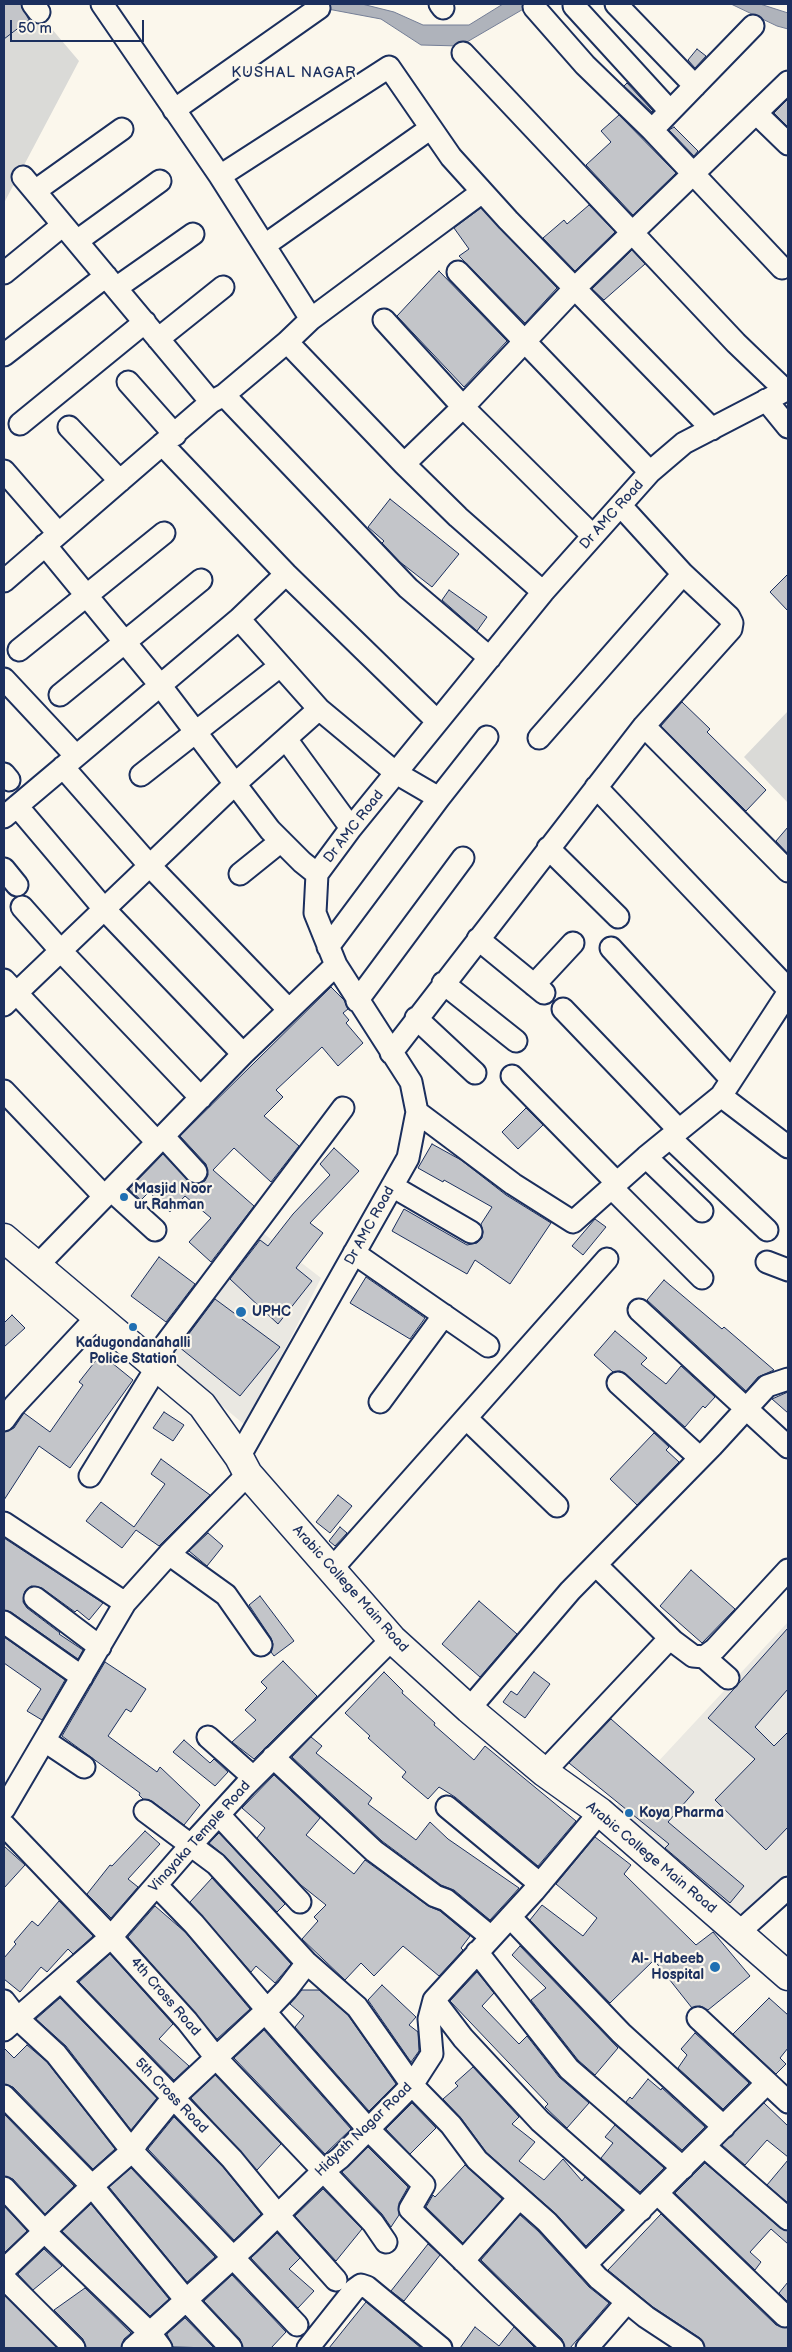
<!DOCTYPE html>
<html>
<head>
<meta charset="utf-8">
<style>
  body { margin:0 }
  #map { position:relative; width:792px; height:2352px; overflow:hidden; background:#fbf7ec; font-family:"Balsamiq Sans",sans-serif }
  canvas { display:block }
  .frame { position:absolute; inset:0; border:5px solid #1b2f5e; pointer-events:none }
  .scale { position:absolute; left:10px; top:20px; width:134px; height:22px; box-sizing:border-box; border:2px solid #1b2f5e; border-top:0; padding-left:6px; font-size:15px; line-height:18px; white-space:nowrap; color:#1b2f5e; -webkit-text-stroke:4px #fbf7ec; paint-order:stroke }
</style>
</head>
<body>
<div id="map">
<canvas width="792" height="2352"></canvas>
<div class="frame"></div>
<div class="scale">50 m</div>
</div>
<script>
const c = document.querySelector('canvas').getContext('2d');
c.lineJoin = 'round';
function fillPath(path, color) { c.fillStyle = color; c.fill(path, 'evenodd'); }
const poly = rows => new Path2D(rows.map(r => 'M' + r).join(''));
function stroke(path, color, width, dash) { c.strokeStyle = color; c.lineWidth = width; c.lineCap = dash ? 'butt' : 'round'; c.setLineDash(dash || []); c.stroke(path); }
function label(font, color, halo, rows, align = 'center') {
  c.font = font + ' "Balsamiq Sans",sans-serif'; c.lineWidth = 4.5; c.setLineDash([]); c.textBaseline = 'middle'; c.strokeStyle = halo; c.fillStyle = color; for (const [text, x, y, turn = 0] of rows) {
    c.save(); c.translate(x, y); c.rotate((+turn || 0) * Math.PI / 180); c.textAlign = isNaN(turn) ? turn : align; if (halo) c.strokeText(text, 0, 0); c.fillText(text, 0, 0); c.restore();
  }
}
fillPath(poly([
  [250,1223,321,1278,246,1426,152,1347],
  [788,1622,788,1872,741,1920,615,1808]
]), '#eae8e2');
fillPath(poly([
  [40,15,79,61,4,203,4,39],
  [788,711,788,803,744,757]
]), '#dadad7');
const water = poly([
  [301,4,362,4,394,12,423,25,469,25,503,4,532,4,460,46,421,45,381,19,301,4],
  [731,4,760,4,788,13,788,29,777,26,731,4]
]);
fillPath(water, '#afb3bb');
stroke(water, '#747e96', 1);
const building = poly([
  [4,4,21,4,29,20,4,39,4,4],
  [697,49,706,56,695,68,688,60,697,49],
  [627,83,653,111,652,112,624,86,627,83],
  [788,99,788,127,774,113,788,99],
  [619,115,676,173,633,215,586,165,611,142,601,131,619,115],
  [674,127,698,151,694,156,669,130,674,127],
  [589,205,615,232,575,271,543,238,564,220,567,224,589,205],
  [481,208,557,288,525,323,459,256,469,249,454,228,481,208],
  [632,250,645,264,604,300,592,289,632,250],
  [439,271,507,341,464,387,397,316,439,271],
  [390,499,459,554,432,587,400,562,382,543,384,541,368,527,390,499],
  [788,574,788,611,770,592,788,574],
  [449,590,487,617,477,631,442,600,449,590],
  [682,702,710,729,707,732,766,790,746,811,661,726,682,702],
  [788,827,788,854,776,841,788,827],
  [331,987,344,1000,348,1009,343,1013,349,1020,346,1023,363,1043,338,1066,322,1047,276,1090,283,1097,264,1116,299,1146,271,1182,234,1148,213,1170,254,1206,211,1262,189,1242,211,1218,185,1196,170,1212,149,1192,141,1200,129,1189,163,1154,192,1184,198,1184,205,1181,208,1175,206,1164,180,1136,331,987],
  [526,1108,543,1125,518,1149,502,1132,526,1108],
  [432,1144,461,1160,506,1195,551,1223,510,1284,475,1260,467,1274,392,1231,404,1209,467,1245,477,1243,482,1238,483,1232,481,1224,492,1207,444,1180,443,1182,418,1168,432,1144],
  [334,1148,359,1171,310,1223,323,1233,296,1268,312,1281,278,1324,230,1279,260,1240,268,1246,293,1214,330,1175,320,1164,334,1148],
  [595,1219,606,1227,583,1255,572,1246,595,1219],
  [159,1257,195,1284,166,1322,131,1296,159,1257],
  [366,1277,425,1318,410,1339,350,1303,366,1277],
  [664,1280,722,1329,724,1327,774,1370,758,1377,746,1391,647,1300,664,1280],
  [215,1299,280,1347,240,1396,179,1347,215,1299],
  [12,1315,25,1328,4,1347,4,1323,12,1315],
  [615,1331,647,1358,641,1364,666,1384,681,1366,715,1397,705,1408,703,1406,685,1427,626,1374,620,1371,613,1372,594,1355,615,1331],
  [101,1354,133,1380,70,1468,39,1446,4,1500,4,1432,14,1428,24,1413,50,1432,83,1385,79,1382,101,1354],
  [788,1392,788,1413,772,1399,788,1392],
  [164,1412,184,1425,173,1441,153,1428,164,1412],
  [654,1433,669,1447,666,1450,679,1462,637,1505,610,1479,654,1433],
  [161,1459,210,1495,159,1546,136,1530,122,1548,86,1521,101,1502,134,1527,165,1484,151,1474,161,1459],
  [338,1495,352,1506,330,1533,316,1522,338,1495],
  [340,1527,347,1533,335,1546,329,1541,340,1527],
  [208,1533,223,1546,207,1566,189,1551,208,1533],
  [4,1538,103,1603,89,1620,77,1610,75,1612,42,1588,31,1586,25,1591,23,1602,27,1608,60,1633,59,1634,83,1650,78,1659,11,1612,4,1610,4,1538],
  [691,1570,735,1609,702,1643,660,1606,691,1570],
  [260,1596,294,1641,274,1656,271,1652,273,1644,271,1638,249,1605,260,1596],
  [479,1601,517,1634,480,1677,442,1644,479,1601],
  [788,1628,788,1689,755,1727,774,1746,788,1732,788,1827,766,1850,715,1800,755,1759,708,1718,788,1628],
  [4,1637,65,1680,42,1720,27,1711,41,1689,4,1663,4,1637],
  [283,1661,317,1696,254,1759,232,1742,256,1720,245,1710,267,1688,261,1682,283,1661],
  [105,1662,146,1689,131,1712,126,1709,108,1736,157,1772,160,1767,200,1805,184,1825,152,1801,143,1799,139,1795,140,1793,62,1736,105,1662],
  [384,1672,403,1691,402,1693,435,1723,434,1725,474,1760,485,1746,576,1821,538,1866,455,1797,439,1787,428,1799,402,1777,406,1772,368,1738,370,1736,345,1713,384,1672],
  [534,1672,550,1684,525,1718,503,1702,511,1691,517,1695,534,1672],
  [611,1719,694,1792,668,1822,744,1886,730,1903,665,1848,669,1844,569,1763,611,1719],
  [311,1737,322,1746,316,1753,372,1798,368,1804,416,1840,430,1822,448,1839,519,1888,512,1896,490,1920,454,1890,441,1885,382,1841,292,1757,311,1737],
  [184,1740,210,1763,214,1759,228,1772,215,1786,173,1752,184,1740],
  [274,1775,320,1818,306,1835,354,1874,365,1860,428,1906,440,1911,470,1936,461,1948,463,1950,439,1976,403,1946,374,1976,361,1963,345,1980,302,1939,318,1921,314,1917,326,1905,301,1885,257,1838,265,1828,242,1808,274,1775],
  [145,1831,160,1844,128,1879,138,1887,111,1918,87,1894,110,1865,112,1866,145,1831],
  [219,1833,285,1904,277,1912,225,1856,209,1843,219,1833],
  [595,1837,631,1865,624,1874,696,1945,713,1932,750,1976,708,2010,700,2006,692,2008,654,1960,610,2003,530,1920,542,1905,583,1936,597,1918,556,1884,595,1837],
  [4,1846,25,1865,4,1888,4,1846],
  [212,1878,291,1964,275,1983,256,1966,251,1972,190,1902,212,1878],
  [59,1901,93,1936,73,1954,68,1949,47,1972,41,1967,20,1992,4,1979,4,1958,16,1944,14,1942,32,1921,38,1926,59,1901],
  [155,1906,185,1932,250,2009,217,2039,128,1937,155,1906],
  [520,1946,618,2048,595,2075,578,2060,531,2000,546,1988,512,1955,520,1946],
  [110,1954,173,2024,159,2039,189,2066,174,2080,79,1982,110,1954],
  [477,1972,494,1993,482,2006,519,2044,527,2036,559,2077,589,2103,567,2128,545,2107,548,2104,450,2001,477,1972],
  [382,1985,416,2017,409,2025,418,2032,419,2051,411,2062,368,2000,382,1985],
  [302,1990,319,1990,348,2015,396,2084,369,2111,295,2027,304,2016,290,2004,302,1990],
  [60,1998,157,2098,131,2130,66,2046,36,2019,60,1998],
  [769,1998,788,2015,788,2048,780,2058,786,2064,776,2074,733,2034,769,1998],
  [264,2030,351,2129,325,2154,234,2058,264,2030],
  [695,2033,749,2083,723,2109,678,2068,687,2055,681,2049,695,2033],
  [27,2045,47,2062,115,2149,93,2169,13,2087,4,2084,4,2048,14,2058,27,2045],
  [473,2067,519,2117,512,2124,535,2142,519,2161,544,2180,563,2159,582,2181,585,2177,622,2210,586,2246,555,2213,486,2152,461,2118,443,2099,458,2086,455,2083,473,2067],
  [215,2075,281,2144,257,2170,191,2098,215,2075],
  [648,2079,661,2090,662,2088,705,2127,682,2150,626,2102,630,2097,632,2099,648,2079],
  [412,2103,436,2128,410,2154,386,2129,412,2103],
  [764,2103,788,2126,788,2157,767,2140,745,2165,722,2145,764,2103],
  [4,2114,74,2186,45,2214,13,2179,4,2176,4,2114],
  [174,2117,223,2167,261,2214,234,2240,148,2149,174,2117],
  [615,2125,664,2168,640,2192,601,2158,613,2143,605,2137,615,2125],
  [368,2147,408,2187,399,2203,399,2215,391,2227,382,2214,342,2172,368,2147],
  [788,2160,788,2203,767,2185,788,2160],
  [705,2163,780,2228,788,2231,788,2244,771,2229,750,2252,761,2262,755,2270,675,2193,705,2163],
  [465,2165,502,2199,463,2243,426,2207,433,2195,435,2197,465,2165],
  [131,2168,215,2257,187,2282,109,2187,131,2168],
  [323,2189,362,2229,336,2261,295,2216,323,2189],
  [91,2204,169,2299,150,2316,62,2231,91,2204],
  [4,2206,27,2231,4,2253,4,2206],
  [661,2214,776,2325,788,2328,788,2348,705,2348,700,2338,653,2307,608,2270,661,2214],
  [520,2215,538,2231,589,2287,609,2303,570,2348,565,2348,562,2339,481,2260,520,2215],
  [277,2233,300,2258,289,2269,314,2291,298,2308,251,2258,277,2233],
  [428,2244,440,2255,404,2301,391,2291,428,2244],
  [44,2249,62,2266,33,2290,18,2274,44,2249],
  [232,2275,286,2332,271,2348,243,2348,240,2339,204,2301,232,2275],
  [788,2282,788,2302,779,2293,788,2282],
  [85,2288,131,2333,124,2339,121,2348,86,2348,83,2339,54,2310,85,2288],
  [4,2295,57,2348,4,2348,4,2295],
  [366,2302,409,2338,421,2348,329,2348,366,2302],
  [185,2318,214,2348,173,2347,167,2334,185,2318],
  [475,2327,499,2346,514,2327,535,2348,460,2348,475,2327]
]);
fillPath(building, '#c3c5c9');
stroke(building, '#1b2f5e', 1);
const minor = poly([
  [33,4,39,12],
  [102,4,220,176,311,319],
  [440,4,443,8],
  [616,4,695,86],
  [574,6,670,111],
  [534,7,585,65,652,130,782,268],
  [463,53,736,343,785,390],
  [174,110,319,8],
  [756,113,788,144],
  [652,130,753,26],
  [220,176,389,67,451,157,508,220,712,429],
  [23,177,211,402],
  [35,191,122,129],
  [77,241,160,181],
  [265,245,431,128],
  [458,272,650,472],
  [4,273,63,225],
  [116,288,193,234],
  [384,320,463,407,592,535],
  [158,339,223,287],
  [287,342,404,464,463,407,575,288,788,82],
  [4,355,106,276],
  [128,382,175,435],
  [224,395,408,588,490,658],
  [766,400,788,427],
  [20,424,145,322],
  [69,427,120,481],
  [162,444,286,574,437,721],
  [404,464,458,517,543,592],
  [4,471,58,533],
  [45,545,160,685,270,830,302,862,317,874],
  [4,581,211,402,224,395,287,342,311,319,482,192],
  [19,650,164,533],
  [4,679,76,756],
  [60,695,201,580],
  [319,709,396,773,439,798],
  [644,726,788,871],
  [539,738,683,574],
  [286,739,351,828],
  [63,767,150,866,288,1009],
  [4,774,9,780],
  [141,775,280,666],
  [596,787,788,989],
  [17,806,105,910,243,1054],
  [4,817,239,619,286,574],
  [548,848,618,917],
  [4,869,17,885],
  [240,874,281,841],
  [22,907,61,951,201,1098],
  [478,939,544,993],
  [328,947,439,798,487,737],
  [611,948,731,1079],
  [4,980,157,1142],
  [443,983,516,1041],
  [534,985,573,943],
  [357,1001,463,858],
  [4,1005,235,784,319,709,239,619],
  [563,1009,679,1130],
  [416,1018,475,1073],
  [391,1053,644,726,731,629,732,623,729,617,683,574,621,506],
  [512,1076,617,1183],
  [4,1091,104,1196],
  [721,1096,788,1147],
  [417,1112,513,1184,573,1222,646,1157,721,1096,788,993],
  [163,1136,196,1172],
  [670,1138,767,1230],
  [646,1157,702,1211],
  [392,1186,471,1232],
  [612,1188,702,1278],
  [111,1190,155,1230],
  [354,1253,488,1346],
  [767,1262,788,1270],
  [36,1267,243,1054,336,965],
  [639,1310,788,1447],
  [618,1383,700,1458],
  [380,1402,444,1315],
  [466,1418,557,1506],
  [4,1420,14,1406,97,1317],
  [239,1457,408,1158,417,1112,411,1082,336,965,315,913,317,874,351,828,543,592,650,472,684,443,788,389],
  [90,1476,157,1367,164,1346,343,1108],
  [4,1523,125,1603],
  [169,1554,226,1595,261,1645],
  [596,1565,673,1641,693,1656,704,1657,715,1649,788,1570],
  [331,1570,607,1259],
  [35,1598,100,1647],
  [4,1622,82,1677],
  [704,1657,728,1678],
  [469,1709,570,1591,712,1446,767,1386,788,1379],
  [208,1737,253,1777],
  [45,1741,84,1767],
  [273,1757,374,1851,435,1896,446,1900,491,1937],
  [544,1772,670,1638],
  [447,1807,540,1884],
  [4,1809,125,1603,169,1554,248,1474],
  [219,1815,300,1902],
  [4,1825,111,1937,187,2021,217,2059,373,2223,386,2242],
  [157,1886,194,1924,263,2005,265,2012,368,2129,424,2185,410,2209,553,2348],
  [510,1917,621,2033,724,2127],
  [738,1933,788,1888],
  [477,1952,569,2069,683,2168],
  [307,1963,357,2007,412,2085,451,2125,477,2160,547,2222,598,2278,646,2317,693,2348],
  [61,1981,232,2159,277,2214,336,2280],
  [434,2000,463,2038,540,2121,641,2210],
  [4,2001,17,2018,56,2054,132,2151,297,2325],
  [698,2018,788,2102],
  [4,2030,111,1937,191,1845,245,1786,392,1639],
  [4,2096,92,2186,186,2300,231,2348],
  [704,2146,788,2219],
  [4,2188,45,2232,150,2333,161,2348],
  [657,2193,785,2316],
  [463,2261,519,2198],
  [586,2264,767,2083],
  [4,2270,92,2186,132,2151,138,2141,173,2098,265,2012,287,1989,307,1963,216,1864,145,1811],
  [4,2278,74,2348],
  [133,2348,248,2244,322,2172,340,2158,412,2085,432,2054,429,2019,434,2000,534,1891,600,1812],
  [308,2348,354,2290,361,2285,367,2287,441,2348],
  [587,2348,627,2302]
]);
const major = poly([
  [4,1238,202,1405,239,1457,248,1474,392,1639,469,1709,544,1772,600,1812,788,1976]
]);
stroke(minor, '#1b2f5e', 25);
stroke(major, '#1b2f5e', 31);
stroke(minor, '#fbf7ec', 21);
stroke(major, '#fbf7ec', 28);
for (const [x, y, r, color] of [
  [124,1197,5,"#1f6fb2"],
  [241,1312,6,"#1f6fb2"],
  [133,1327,5,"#1f6fb2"],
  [629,1813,5,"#1f6fb2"],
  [715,1967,6,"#1f6fb2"]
]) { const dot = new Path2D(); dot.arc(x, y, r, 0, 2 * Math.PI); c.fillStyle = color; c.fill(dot); stroke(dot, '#fbf7ec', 2); }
label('14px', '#1b2f5e', '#fbf7ec', [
  ["Dr AMC Road",612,515,-48],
  ["Dr AMC Road",354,827,-52],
  ["Dr AMC Road",370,1226,-61],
  ["Arabic College Main Road",350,1589,48],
  ["Vinayaka Temple Road",200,1837,-48],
  ["Arabic College Main Road",651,1858,40],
  ["4th Cross Road",165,1997,49],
  ["5th Cross Road",171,2096,46],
  ["Hidyath Nagar Road",364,2130,-44]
]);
label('bold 14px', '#1b2f5e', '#fbf7ec', [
  ["Masjid Noor",134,1189],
  ["ur Rahman",134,1205],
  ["UPHC",252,1312],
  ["Kadugondanahalli",133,1343,"center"],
  ["Police Station",133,1359,"center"],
  ["Koya Pharma",639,1813],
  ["Al- Habeeb",704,1959,"right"],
  ["Hospital",704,1975,"right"]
], 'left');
c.letterSpacing = '1px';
label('15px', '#1b2f5e', '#fbf7ec', [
  ["KUSHAL NAGAR",294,73]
]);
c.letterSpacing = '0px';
</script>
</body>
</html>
